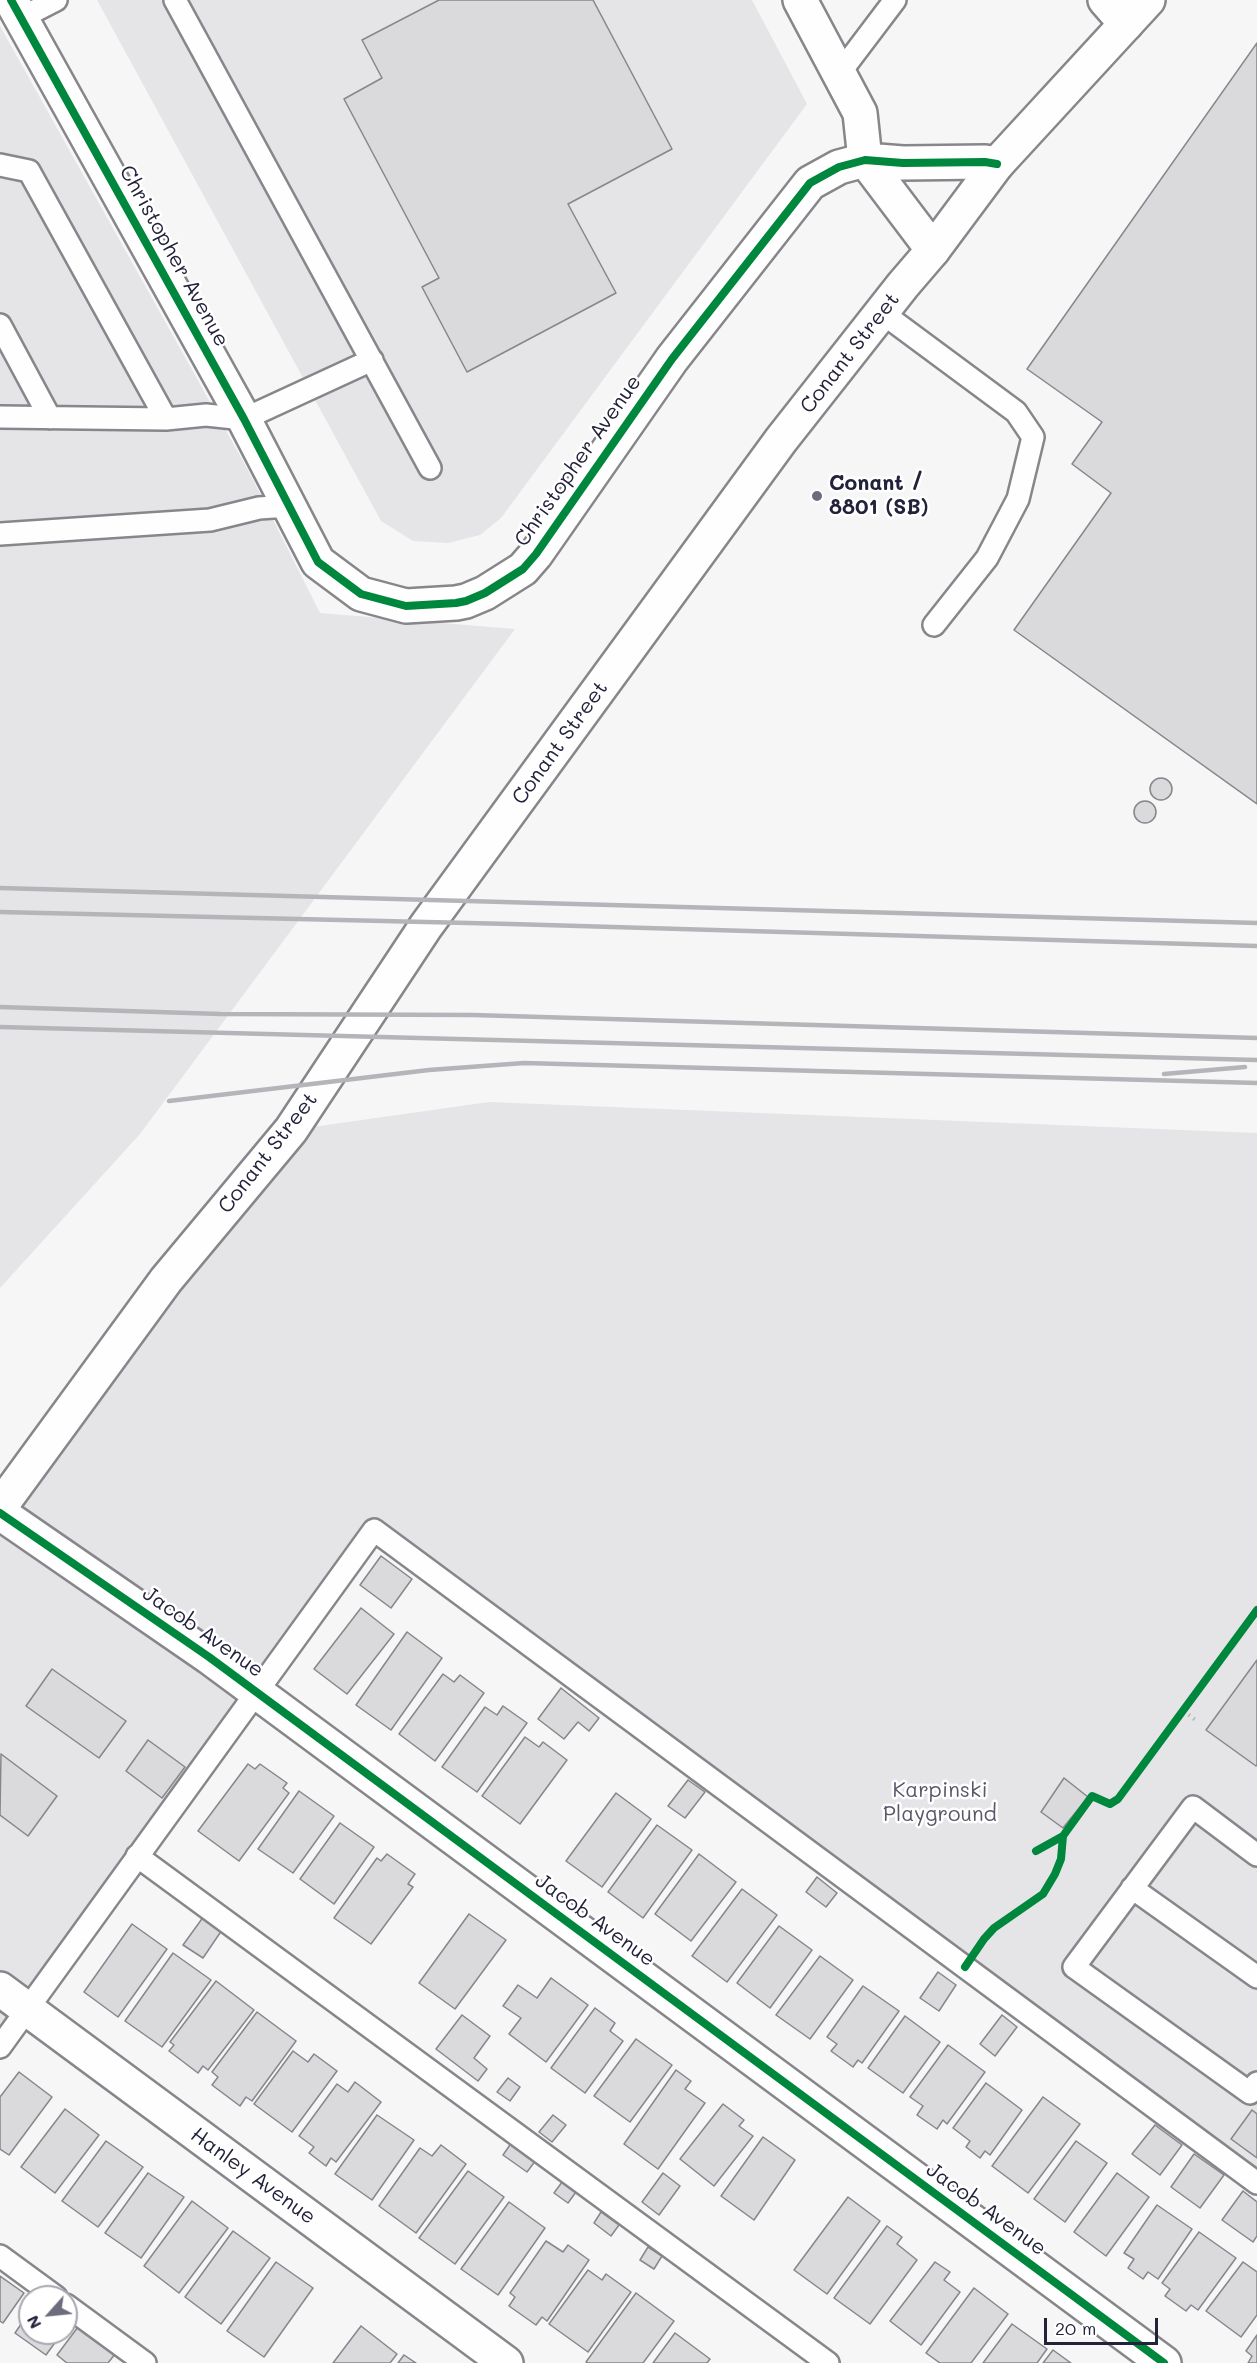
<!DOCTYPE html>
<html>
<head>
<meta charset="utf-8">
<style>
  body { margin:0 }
  #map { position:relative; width:1257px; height:2363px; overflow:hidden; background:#f6f6f7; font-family:Mali,sans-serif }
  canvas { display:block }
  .north { position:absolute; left:18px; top:2285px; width:60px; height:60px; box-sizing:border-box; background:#fff; border:2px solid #a7a7b1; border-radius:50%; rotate:243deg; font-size:16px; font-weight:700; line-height:24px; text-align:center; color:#22223b }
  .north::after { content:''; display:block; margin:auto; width:21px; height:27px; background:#6c6c7d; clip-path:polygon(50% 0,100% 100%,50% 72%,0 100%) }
  .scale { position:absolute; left:1044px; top:2318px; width:114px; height:27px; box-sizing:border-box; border:3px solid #22223b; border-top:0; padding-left:8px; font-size:18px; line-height:21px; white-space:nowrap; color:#22223b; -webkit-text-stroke:4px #fff; paint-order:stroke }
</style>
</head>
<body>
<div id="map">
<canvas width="1257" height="2363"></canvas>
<div class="north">N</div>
<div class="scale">20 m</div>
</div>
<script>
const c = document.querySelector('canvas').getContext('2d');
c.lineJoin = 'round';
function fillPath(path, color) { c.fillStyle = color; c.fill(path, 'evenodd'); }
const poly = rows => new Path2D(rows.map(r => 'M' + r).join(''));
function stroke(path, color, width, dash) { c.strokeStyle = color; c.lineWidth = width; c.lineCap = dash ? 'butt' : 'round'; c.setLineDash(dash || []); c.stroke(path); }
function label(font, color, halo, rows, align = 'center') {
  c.font = font + ' Mali,sans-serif'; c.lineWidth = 5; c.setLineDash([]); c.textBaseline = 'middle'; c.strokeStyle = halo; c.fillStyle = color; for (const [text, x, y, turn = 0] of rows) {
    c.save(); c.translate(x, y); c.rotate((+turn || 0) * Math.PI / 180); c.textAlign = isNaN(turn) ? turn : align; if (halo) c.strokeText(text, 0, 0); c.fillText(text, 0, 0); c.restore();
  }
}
fillPath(poly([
  [97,0,752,0,807,104,501,518,480,535,448,543,413,541,381,521],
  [0,26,248,470,320,613,515,629,140,1134,0,1288],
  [489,1102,1257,1133,1257,2183,375,1530,0,2047,0,1507,291,1130]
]), '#e5e5e8');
const building = poly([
  [439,0,593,0,672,149,568,204,616,293,467,372,422,287,439,278,344,99,382,78,362,40,439,0],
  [1257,43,1257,804,1014,630,1111,493,1072,464,1102,422,1027,369,1257,43],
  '1150 789a11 11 0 1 1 22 0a11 11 0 1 1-22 0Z',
  '1134 812a11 11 0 1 1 22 0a11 11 0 1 1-22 0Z',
  [381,1556,412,1579,391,1608,360,1585,381,1556],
  [361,1608,394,1634,347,1694,314,1669,361,1608],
  [407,1632,442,1658,391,1730,356,1705,407,1632],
  [1257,1660,1257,1765,1256,1766,1206,1730,1257,1660],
  [52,1669,126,1721,99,1758,26,1706,52,1669],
  [443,1674,454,1682,460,1675,484,1693,435,1761,399,1734,443,1674],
  [561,1688,599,1718,589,1731,578,1722,564,1739,538,1719,561,1688],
  [503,1706,527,1723,477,1792,442,1767,485,1707,497,1715,503,1706],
  [525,1737,539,1747,543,1742,567,1760,520,1824,482,1796,525,1737],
  [148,1740,185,1767,162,1798,126,1771,148,1740],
  [1,1754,57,1796,28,1836,0,1815,1,1754],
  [248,1764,255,1769,260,1764,287,1783,283,1788,289,1793,239,1861,198,1831,248,1764],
  [1064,1778,1088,1797,1063,1828,1041,1812,1064,1778],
  [688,1780,705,1792,685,1818,668,1806,688,1780],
  [299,1791,334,1816,293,1873,258,1849,299,1791],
  [616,1793,651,1819,602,1887,566,1861,616,1793],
  [340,1823,374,1847,334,1904,300,1879,340,1823],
  [657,1825,692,1850,643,1918,608,1892,657,1825],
  [387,1854,415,1874,408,1884,413,1887,371,1944,334,1918,377,1858,381,1861,387,1854],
  [699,1854,736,1882,691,1941,655,1914,699,1854],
  [817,1877,837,1893,826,1907,806,1892,817,1877],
  [742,1889,777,1915,727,1982,692,1956,742,1889],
  [469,1914,506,1940,455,2009,419,1983,469,1914],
  [204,1916,222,1930,203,1958,183,1945,204,1916],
  [132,1924,167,1949,118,2017,84,1992,132,1924],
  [779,1926,812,1950,770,2008,737,1983,779,1926],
  [173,1953,211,1980,162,2047,125,2021,173,1953],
  [820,1956,853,1980,810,2039,776,2015,820,1956],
  [938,1972,956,1985,939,2011,920,1998,938,1972],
  [551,1978,588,2005,546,2062,509,2034,521,2018,503,2006,518,1985,537,1998,551,1978],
  [216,1981,254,2010,208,2070,203,2066,198,2073,169,2051,174,2045,170,2042,216,1981],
  [863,1986,899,2011,862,2063,858,2060,853,2067,831,2051,837,2044,827,2037,863,1986],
  [595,2008,615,2023,610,2031,623,2041,585,2093,551,2068,595,2008],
  [257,2012,296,2041,252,2101,246,2097,240,2106,212,2085,218,2077,212,2072,257,2012],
  [462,2015,490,2036,474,2058,487,2069,478,2081,436,2049,462,2015],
  [1002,2015,1017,2027,995,2056,980,2044,1002,2015],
  [905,2016,940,2042,903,2093,868,2068,905,2016],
  [636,2039,672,2065,630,2122,594,2096,636,2039],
  [948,2045,985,2072,947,2124,943,2120,937,2129,917,2115,923,2106,910,2097,948,2045],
  [293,2051,308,2062,314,2054,337,2071,292,2132,254,2104,293,2051],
  [676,2070,691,2081,685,2089,705,2103,658,2169,624,2144,676,2070],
  [19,2072,52,2097,9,2155,0,2149,0,2097,19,2072],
  [508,2078,520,2087,510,2101,497,2092,508,2078],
  [355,2082,381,2102,336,2162,331,2158,326,2166,309,2153,314,2147,299,2136,337,2084,348,2092,355,2082],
  [986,2083,1022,2110,990,2155,985,2151,980,2158,966,2147,970,2141,953,2128,986,2083],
  [1043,2097,1080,2124,1028,2193,992,2166,1043,2097],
  [723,2104,744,2120,739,2126,753,2136,714,2186,680,2159,723,2104],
  [65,2109,99,2135,55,2193,21,2167,65,2109],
  [1252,2110,1257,2114,1257,2158,1231,2139,1252,2110],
  [377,2115,414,2140,372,2200,335,2174,377,2115],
  [553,2115,566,2125,552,2142,539,2132,553,2115],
  [1155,2125,1182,2145,1160,2175,1132,2154,1155,2125],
  [763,2137,795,2160,754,2220,721,2196,763,2137],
  [106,2141,143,2167,98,2227,62,2201,106,2141],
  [1076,2141,1107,2163,1065,2222,1034,2199,1076,2141],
  [512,2142,536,2160,527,2172,503,2155,512,2142],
  [441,2145,466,2164,416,2233,379,2206,420,2148,432,2156,441,2145],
  [1194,2154,1224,2175,1200,2208,1171,2187,1194,2154],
  [468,2171,504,2197,455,2264,419,2238,468,2171],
  [148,2173,184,2197,141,2258,105,2233,148,2173],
  [663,2173,680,2186,659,2215,642,2202,663,2173],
  [1117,2173,1149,2197,1106,2256,1074,2232,1117,2173],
  [562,2182,576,2192,568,2203,554,2193,562,2182],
  [1243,2191,1257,2202,1257,2236,1253,2242,1222,2220,1243,2191],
  [848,2197,880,2221,827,2294,794,2270,848,2197],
  [192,2201,228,2228,179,2293,144,2266,192,2201],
  [509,2202,545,2228,498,2295,461,2269,509,2202],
  [1157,2205,1192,2229,1158,2279,1148,2272,1143,2279,1128,2268,1134,2259,1124,2253,1157,2205],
  [601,2212,619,2225,611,2236,594,2223,601,2212],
  [887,2226,902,2237,897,2244,917,2260,870,2324,834,2298,887,2226],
  [233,2231,270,2258,221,2324,185,2297,233,2231],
  [1199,2232,1236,2258,1198,2310,1191,2305,1186,2311,1165,2296,1170,2289,1162,2283,1199,2232],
  [546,2241,563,2252,568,2245,589,2260,547,2321,542,2317,536,2325,509,2306,515,2297,510,2293,546,2241],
  [648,2247,662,2256,654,2269,640,2260,648,2247],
  [276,2262,313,2288,264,2357,227,2331,276,2262],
  [935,2262,950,2272,944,2280,960,2292,921,2345,890,2321,935,2262],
  [1243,2262,1257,2272,1257,2315,1241,2337,1206,2311,1243,2262],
  [588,2270,602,2280,606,2274,631,2292,588,2352,549,2324,588,2270],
  [0,2276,24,2293,3,2323,0,2321,0,2276],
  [974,2288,1008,2314,971,2363,940,2363,926,2353,974,2288],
  [636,2293,674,2321,643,2363,588,2363,586,2362,636,2293],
  [30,2311,30,2333,62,2333,46,2355,15,2333,30,2311],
  [1012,2324,1047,2349,1037,2363,983,2363,1012,2324],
  [361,2326,397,2354,390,2363,333,2363,361,2326],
  [78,2327,115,2354,108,2363,67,2363,57,2355,78,2327],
  [675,2333,710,2359,707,2363,653,2363,675,2333],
  [1257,2335,1257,2363,1248,2363,1252,2356,1246,2351,1257,2335],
  [1053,2350,1071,2363,1043,2363,1053,2350],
  [404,2355,416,2363,398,2363,404,2355]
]);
fillPath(building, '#dadadd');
stroke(building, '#86868b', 1.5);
const lane = poly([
  [175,0,430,468],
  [21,18,56,0],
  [839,74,895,0],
  [0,165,29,171,166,419],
  [881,312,1016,412,1033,437,1018,499,987,558,934,625],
  [0,325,50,418],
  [0,417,166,419,206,415,244,419,372,360],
  [0,534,210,520,259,508,289,506],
  [1257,1855,1193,1807,1074,1967,1250,2093,1257,2083],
  [137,1856,828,2363],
  [1132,1888,1257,1977],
  [0,2047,374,1530,1257,2183],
  [0,2256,56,2297],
  [66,2305,145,2363]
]);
const street = poly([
  [11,0,244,419,318,562,361,594,406,606,456,603,466,601,485,593,523,569,536,554,672,359,810,183,839,167,865,160,903,163,985,162,997,164],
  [800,0,860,113,865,160,933,250],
  [1105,0,1126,24],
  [0,1513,209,1657,1164,2363],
  [0,1989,506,2363]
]);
const secondary = poly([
  [0,1507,166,1280,291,1130,426,926,781,440,903,285,933,250,997,164,1148,0]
]);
stroke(lane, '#86868b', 26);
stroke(street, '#86868b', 38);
stroke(secondary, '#86868b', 38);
stroke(poly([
  [1184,1711,1198,1722]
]), '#b5b5b9', 4, [1.5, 4.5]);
stroke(lane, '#fefefe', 21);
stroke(street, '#fefefe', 33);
stroke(secondary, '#fefefe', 33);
stroke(poly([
  [0,888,1257,923],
  [0,912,511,924,1257,946],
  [0,1007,220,1014,473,1015,1257,1038],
  [0,1027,1257,1060],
  [1164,1074,1245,1067],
  [169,1101,429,1070,524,1063,1257,1083]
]), '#b5b5b9', 4.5);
stroke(poly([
  [11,0,244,419,318,562,361,594,406,606,456,603,466,601,485,593,523,569,536,554,672,359,810,183,839,167,865,160,903,163,985,162,997,164],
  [0,1513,209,1657,1164,2363],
  [1036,1851,1063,1836,1092,1796,1110,1804,1118,1799,1257,1610],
  [965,1967,984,1939,994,1928,1043,1894,1055,1874,1061,1859,1063,1836]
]), '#00873e', 8);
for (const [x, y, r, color] of [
  [817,496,6,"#6c6c7d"]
]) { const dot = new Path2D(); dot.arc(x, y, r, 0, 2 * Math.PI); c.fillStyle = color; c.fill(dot); stroke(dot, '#fff', 2); }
label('21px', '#22223b', '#fff', [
  ["Christopher Avenue",174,256,61],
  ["Conant Street",850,353,-52],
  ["Christopher Avenue",578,461,-55],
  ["Conant Street",560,743,-54],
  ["Conant Street",268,1153,-52],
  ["Jacob Avenue",203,1632,35],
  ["Jacob Avenue",595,1920,36],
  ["Hanley Avenue",253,2176,36],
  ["Jacob Avenue",986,2209,36]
]);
label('bold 21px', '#22223b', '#fff', [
  ["Conant /",829,484],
  ["8801 (SB)",829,508]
], 'left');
label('21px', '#58586b', '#fff', [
  ["Karpinski",940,1791],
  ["Playground",940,1815]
]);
</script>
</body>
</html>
